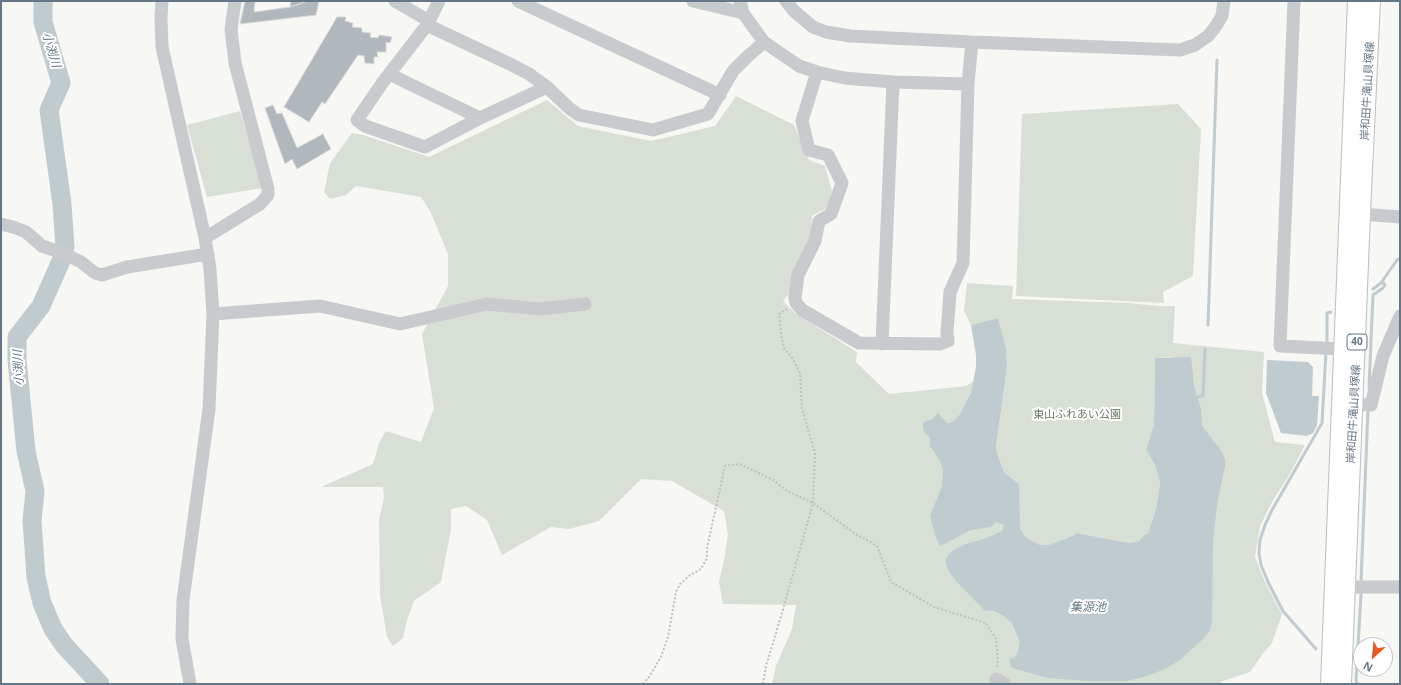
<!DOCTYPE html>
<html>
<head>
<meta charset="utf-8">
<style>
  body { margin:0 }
  #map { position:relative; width:1401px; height:685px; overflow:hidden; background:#f7f7f4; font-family:"Open Sans",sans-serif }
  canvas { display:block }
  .frame { position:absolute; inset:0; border:2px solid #657687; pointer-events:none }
  .north { position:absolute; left:1353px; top:637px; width:40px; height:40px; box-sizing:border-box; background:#fff; border:1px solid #c1c8cf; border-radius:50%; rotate:207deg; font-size:11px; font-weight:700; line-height:16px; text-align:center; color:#657687 }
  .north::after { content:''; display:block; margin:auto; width:14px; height:18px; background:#ec561f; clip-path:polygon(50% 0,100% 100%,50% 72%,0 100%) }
</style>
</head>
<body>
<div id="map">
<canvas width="1401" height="685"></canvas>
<div class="frame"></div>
<div class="north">N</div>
</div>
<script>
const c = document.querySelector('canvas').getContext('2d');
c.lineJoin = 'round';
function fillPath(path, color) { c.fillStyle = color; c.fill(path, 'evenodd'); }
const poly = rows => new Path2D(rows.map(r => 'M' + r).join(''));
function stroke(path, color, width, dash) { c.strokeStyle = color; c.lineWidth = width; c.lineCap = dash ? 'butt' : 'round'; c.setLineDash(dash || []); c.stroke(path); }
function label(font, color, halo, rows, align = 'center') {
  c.font = font + ' "Open Sans","Noto Sans JP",sans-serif'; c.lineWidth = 4; c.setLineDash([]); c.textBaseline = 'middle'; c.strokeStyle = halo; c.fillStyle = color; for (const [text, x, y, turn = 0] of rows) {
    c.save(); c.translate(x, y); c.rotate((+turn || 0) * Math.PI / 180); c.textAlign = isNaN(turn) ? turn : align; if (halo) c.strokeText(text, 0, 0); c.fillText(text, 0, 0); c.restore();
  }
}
fillPath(poly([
  [736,96,794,125,809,160,825,166,832,191,827,208,812,216,811,241,789,294,783,301,795,313,857,352,856,362,889,394,966,386,974,381,971,393,967,403,960,414,952,422,947,423,942,419,932,419,923,422,1029,553,1142,573,1194,497,1173,357,1155,358,1154,424,1146,450,1155,465,1160,483,1159,491,1156,507,1148,533,1144,535,1139,541,1129,543,1077,533,1070,537,1048,545,1040,545,1029,539,1024,535,1019,528,1019,484,1004,472,997,453,996,447,1007,367,1006,348,998,318,971,325,964,311,967,283,1013,286,1012,299,1128,303,1159,306,1175,306,1173,343,1264,352,1262,393,1275,442,1305,445,1291,472,1272,502,1260,526,1255,557,1265,582,1282,614,1272,643,1262,655,1250,672,1223,681,1219,684,772,684,776,666,792,629,796,605,723,604,719,582,724,560,728,535,724,511,672,481,641,479,599,521,569,529,551,527,502,555,487,520,466,506,451,509,451,529,441,582,414,601,407,620,403,638,393,646,387,637,380,595,379,519,384,498,383,487,321,487,373,464,379,443,386,431,421,442,434,408,422,334,448,286,448,254,430,211,421,197,356,186,346,195,330,199,324,192,330,163,352,133,363,135,429,157,547,100,578,126,651,141,715,126],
  [1178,104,1201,129,1193,276,1163,292,1164,303,1016,296,1022,114],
  [240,111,263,188,207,197,187,125]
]), '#d8e0d5');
fillPath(poly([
  [998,318,1006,348,1007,367,996,447,997,453,1004,472,1019,484,1020,528,1024,535,1029,539,1040,545,1048,545,1070,537,1077,533,1129,543,1139,541,1144,535,1148,533,1156,508,1159,491,1160,483,1155,465,1146,450,1154,424,1155,358,1191,357,1194,385,1201,409,1202,426,1220,449,1225,459,1225,466,1217,504,1213,543,1212,622,1210,630,1204,638,1180,660,1167,668,1147,676,1127,681,1088,681,1048,678,1012,668,1009,659,1015,658,1018,652,1020,642,1012,623,1002,615,991,610,985,611,956,581,949,572,946,564,946,558,952,551,963,545,989,537,1002,531,1004,525,996,522,991,527,971,530,940,546,935,535,930,516,942,486,943,469,939,459,930,446,930,438,923,430,923,422,932,419,938,413,947,423,952,422,960,414,971,393,976,367,976,355,971,325],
  [1267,360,1308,362,1313,367,1312,396,1319,396,1317,425,1313,433,1307,436,1281,433,1266,393]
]), '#c0cbd0');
stroke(poly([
  [1373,289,1381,283,1397,260,1400,258],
  [1208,325,1217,60],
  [1327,344,1327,313,1331,312],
  [1369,388,1373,295,1383,288,1385,285,1382,281],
  [1197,397,1203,396,1205,349],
  [1361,582,1368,410],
  [1316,649,1283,611,1269,584,1261,565,1259,553,1260,540,1265,525,1272,510,1322,423,1326,352],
  [1358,684,1356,681,1361,594]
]), '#c0cbd0', 3);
stroke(poly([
  [43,1,43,22,61,83,49,110,62,204,65,247,61,261,41,306,17,337,17,360,26,451,35,491,32,521,36,577,42,603,53,629,64,645,100,684]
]), '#c0cbd0', 19);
const building = poly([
  [245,1,255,1,254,12,290,7,308,1,319,1,316,15,240,24,245,1],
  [291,1,307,1,290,7,291,1],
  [337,17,346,17,345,21,353,23,352,27,362,28,362,32,371,33,370,37,378,38,379,35,392,37,390,43,386,42,386,52,377,52,378,57,374,57,374,64,365,63,364,56,358,55,325,104,322,102,309,122,284,107,337,17],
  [273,105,277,114,282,113,297,148,323,134,331,149,297,169,292,159,285,164,265,108,273,105]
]);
fillPath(building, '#b0b7bd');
stroke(building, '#d9d9d7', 1);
const major = poly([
  [1329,684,1356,1],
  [1343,684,1362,214,1372,1]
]);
stroke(major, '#babec2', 18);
stroke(poly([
  [643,684,649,677,661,657,668,637,676,592,680,584,689,576,701,569,707,558,707,548,725,466,740,464,773,480,787,491,813,503,854,533,877,546,891,582,934,607,986,623,996,639,998,658,997,668],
  [763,684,766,666,782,613,813,503,815,453,802,409,800,373,793,359,784,348,781,334,779,314,787,309]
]), '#bec1c3', 2, [2, 2]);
stroke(poly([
  [162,1,161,18,162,47,205,238,210,269,213,314,209,409,183,600,182,639,190,684],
  [395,1,429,21],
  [439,1,427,25,383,82,357,120,365,126,425,147,480,118,547,87],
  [518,1,720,95],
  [693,1,743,13],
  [740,1,743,13,764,42,799,66,817,72,844,78,893,82,968,84],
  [786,1,794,11,813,27,826,32,850,36,972,42,1180,50,1195,45,1208,36,1216,26,1222,16,1224,1],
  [1294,1,1280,346,1343,349],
  [427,25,512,65,529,74,547,87,569,108,579,115,653,130,708,114,733,71,747,57,764,42],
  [817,72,802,121,809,150,828,155,842,183,831,214,819,221,815,241,798,275,795,298,796,303,802,310,859,343,940,344,948,341,947,333,950,292,963,263,968,84,972,42],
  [389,74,480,118],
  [1362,214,1400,217],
  [1,224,13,227,26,232,42,246,63,253,81,262,95,273,102,275,127,267,208,254],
  [205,238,260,204,268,195,268,189,235,63,231,29,235,1],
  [213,314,320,306,400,324,487,304,540,309,585,304],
  [882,344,893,82],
  [1354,404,1371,405,1383,356,1400,316],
  [1347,587,1400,587],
  [996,679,1005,684]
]), '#c7cbce', 13);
stroke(major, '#fff', 16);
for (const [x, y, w] of [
  [1357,342,20]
]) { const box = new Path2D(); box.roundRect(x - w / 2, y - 8, w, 16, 3); c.fillStyle = '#fff'; c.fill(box); stroke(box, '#657687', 1); }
label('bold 10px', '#657687', null, [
  ["40",1357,342]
]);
label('11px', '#657687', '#fff', [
  ["岸和田牛滝山貝塚線",1368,91,-87],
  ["岸和田牛滝山貝塚線",1354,414,-87]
]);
label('11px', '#647960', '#fff', [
  ["東山ふれあい公園",1077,415]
]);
label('italic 12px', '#607883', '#fff', [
  ["小渕川",51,50,73],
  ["小渕川",19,368,-93],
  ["集源池",1088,608]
]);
</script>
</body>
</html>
